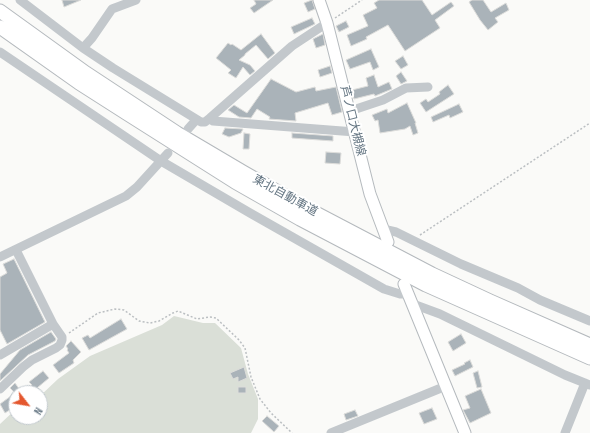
<!DOCTYPE html>
<html>
<head>
<meta charset="utf-8">
<style>
  body { margin:0 }
  #map { position:relative; width:590px; height:433px; overflow:hidden; background:#fafaf8; font-family:"Sofia Sans Condensed",sans-serif }
  canvas { display:block }
  .north { position:absolute; left:8px; top:385px; width:40px; height:40px; box-sizing:border-box; background:#fff; border:1px solid #c1c8cd; border-radius:50%; rotate:121deg; font-size:11px; font-weight:700; line-height:16px; text-align:center; color:#657683 }
  .north::after { content:''; display:block; margin:auto; width:14px; height:18px; background:#e4572e; clip-path:polygon(50% 0,100% 100%,50% 72%,0 100%) }
</style>
</head>
<body>
<div id="map">
<canvas width="590" height="433"></canvas>
<div class="north">N</div>
</div>
<script>
const c = document.querySelector('canvas').getContext('2d');
c.lineJoin = 'round';
function fillPath(path, color) { c.fillStyle = color; c.fill(path, 'evenodd'); }
const poly = rows => new Path2D(rows.map(r => 'M' + r).join(''));
function stroke(path, color, width, dash) { c.strokeStyle = color; c.lineWidth = width; c.lineCap = dash ? 'butt' : 'round'; c.setLineDash(dash || []); c.stroke(path); }
function label(font, color, halo, rows, align = 'center') {
  c.font = font + ' "Sofia Sans Condensed","Noto Sans JP",sans-serif'; c.lineWidth = 4; c.setLineDash([]); c.textBaseline = 'middle'; c.strokeStyle = halo; c.fillStyle = color; for (const [text, x, y, turn = 0] of rows) {
    c.save(); c.translate(x, y); c.rotate((+turn || 0) * Math.PI / 180); c.textAlign = isNaN(turn) ? turn : align; if (halo) c.strokeText(text, 0, 0); c.fillText(text, 0, 0); c.restore();
  }
}
fillPath(poly([
  [174,316,203,323,215,323,241,348,248,374,258,399,258,419,251,433,0,433,0,424,16,409,16,417,40,417,40,396,58,379,90,356,162,325]
]), '#dadfd7');
const building = poly([
  [62,0,81,0,64,7,62,0],
  [254,0,273,0,254,13,250,8,256,4,254,0],
  [312,0,315,9,308,12,304,3,312,0],
  [379,0,422,0,432,15,451,2,454,6,435,20,440,28,405,51,388,25,366,37,367,39,351,46,347,35,368,26,363,15,377,8,374,3,379,0],
  [472,0,483,0,491,12,506,3,509,10,495,18,498,22,488,30,480,20,469,2,472,0],
  [312,18,315,24,294,34,291,27,312,18],
  [346,21,349,27,339,32,336,26,346,21],
  [261,34,275,53,268,59,256,45,245,54,245,55,239,60,250,65,255,71,250,75,243,67,236,78,228,73,231,70,216,58,228,43,231,45,232,44,241,50,261,34],
  [323,34,325,45,316,48,313,39,323,34],
  [371,49,379,67,373,70,370,62,350,69,346,60,371,49],
  [403,56,408,65,401,69,395,61,403,56],
  [330,66,332,73,320,77,318,70,330,66],
  [401,72,407,81,401,84,396,76,401,72],
  [374,75,378,87,389,82,392,89,375,96,374,94,354,99,352,90,368,86,366,78,374,75],
  [271,79,296,92,315,87,316,91,336,87,342,112,332,115,328,103,295,113,296,121,269,119,270,117,257,109,251,118,239,117,228,110,234,105,247,113,271,79],
  [448,85,454,94,426,112,420,103,426,99,428,102,440,94,439,92,448,85],
  [407,103,416,123,415,123,418,133,413,135,410,126,405,129,380,133,378,120,375,121,372,115,387,109,388,113,407,103],
  [459,104,463,112,450,118,449,115,433,122,431,117,459,104],
  [225,128,243,129,241,133,229,137,222,134,225,128],
  [244,133,250,134,249,149,243,149,244,133],
  [292,133,333,136,333,141,292,138,292,133],
  [326,152,341,153,340,164,325,163,326,152],
  [14,259,45,322,7,344,0,330,0,277,7,273,3,264,14,259],
  [121,319,127,329,89,350,82,338,88,335,90,338,121,319],
  [51,332,56,339,55,341,28,355,0,381,0,374,20,350,51,332],
  [461,334,466,343,453,351,448,342,461,334],
  [71,341,81,352,73,360,74,363,59,373,53,365,69,353,67,350,68,349,66,346,71,341],
  [470,360,473,367,455,376,452,370,465,364,464,363,470,360],
  [244,367,247,378,238,382,238,377,233,379,230,373,244,367],
  [43,371,49,378,31,393,16,393,16,406,5,413,0,404,15,393,10,388,15,383,22,393,32,385,29,382,43,371],
  [478,371,482,387,477,388,473,373,478,371],
  [238,387,246,387,246,393,238,393,238,387],
  [481,389,491,413,470,423,463,410,470,408,465,396,481,389],
  [432,408,437,419,424,424,419,413,432,408],
  [355,410,358,416,346,420,344,414,355,410],
  [267,416,279,426,274,432,262,421,267,416]
]);
fillPath(building, '#aab3b9');
stroke(building, '#dcdcda', 1);
const major = poly([
  [319,0,327,23,370,194,388,242],
  [404,284,465,433]
]);
const highway = poly([
  [0,11,86,73,177,133,243,172,306,208,432,274,490,301,590,345],
  [0,27,79,83,126,113,235,182,300,219,426,285,590,358]
]);
stroke(major, '#b5babe', 13);
stroke(highway, '#b4b9bd', 15);
stroke(poly([
  [335,18,362,0],
  [420,235,590,123],
  [69,333,98,313,115,309,124,310,139,321,150,323,159,321,173,313,178,311,197,319,210,317,216,318,239,340,245,348,251,377,260,399,271,413,292,433]
]), '#bbbfc2', 1.5, [2, 2]);
stroke(poly([
  [20,0,83,48,113,68,201,122,205,122,210,118,292,46,327,23],
  [83,48,92,38,112,9,136,0],
  [0,52,161,161,250,213,384,289,400,294,409,294],
  [350,111,383,100,406,88,428,87],
  [210,118,213,121,355,132],
  [188,129,196,120],
  [383,229,396,232,461,264,518,288,540,300,590,321],
  [0,257,126,196,137,187,168,153],
  [413,304,440,314,565,375,590,385],
  [0,355,53,324],
  [0,389,23,367,32,360,56,348,60,345,62,340,62,337,53,324,16,250],
  [331,433,446,386],
  [565,433,585,383]
]), '#c3c8cc', 9);
stroke(major, '#fff', 11);
stroke(highway, '#fff', 13);
label('12px', '#657683', '#fff', [
  ["芦ノ口大槻線",352,121,76],
  ["東北自動車道",285,196,29]
]);
</script>
</body>
</html>
